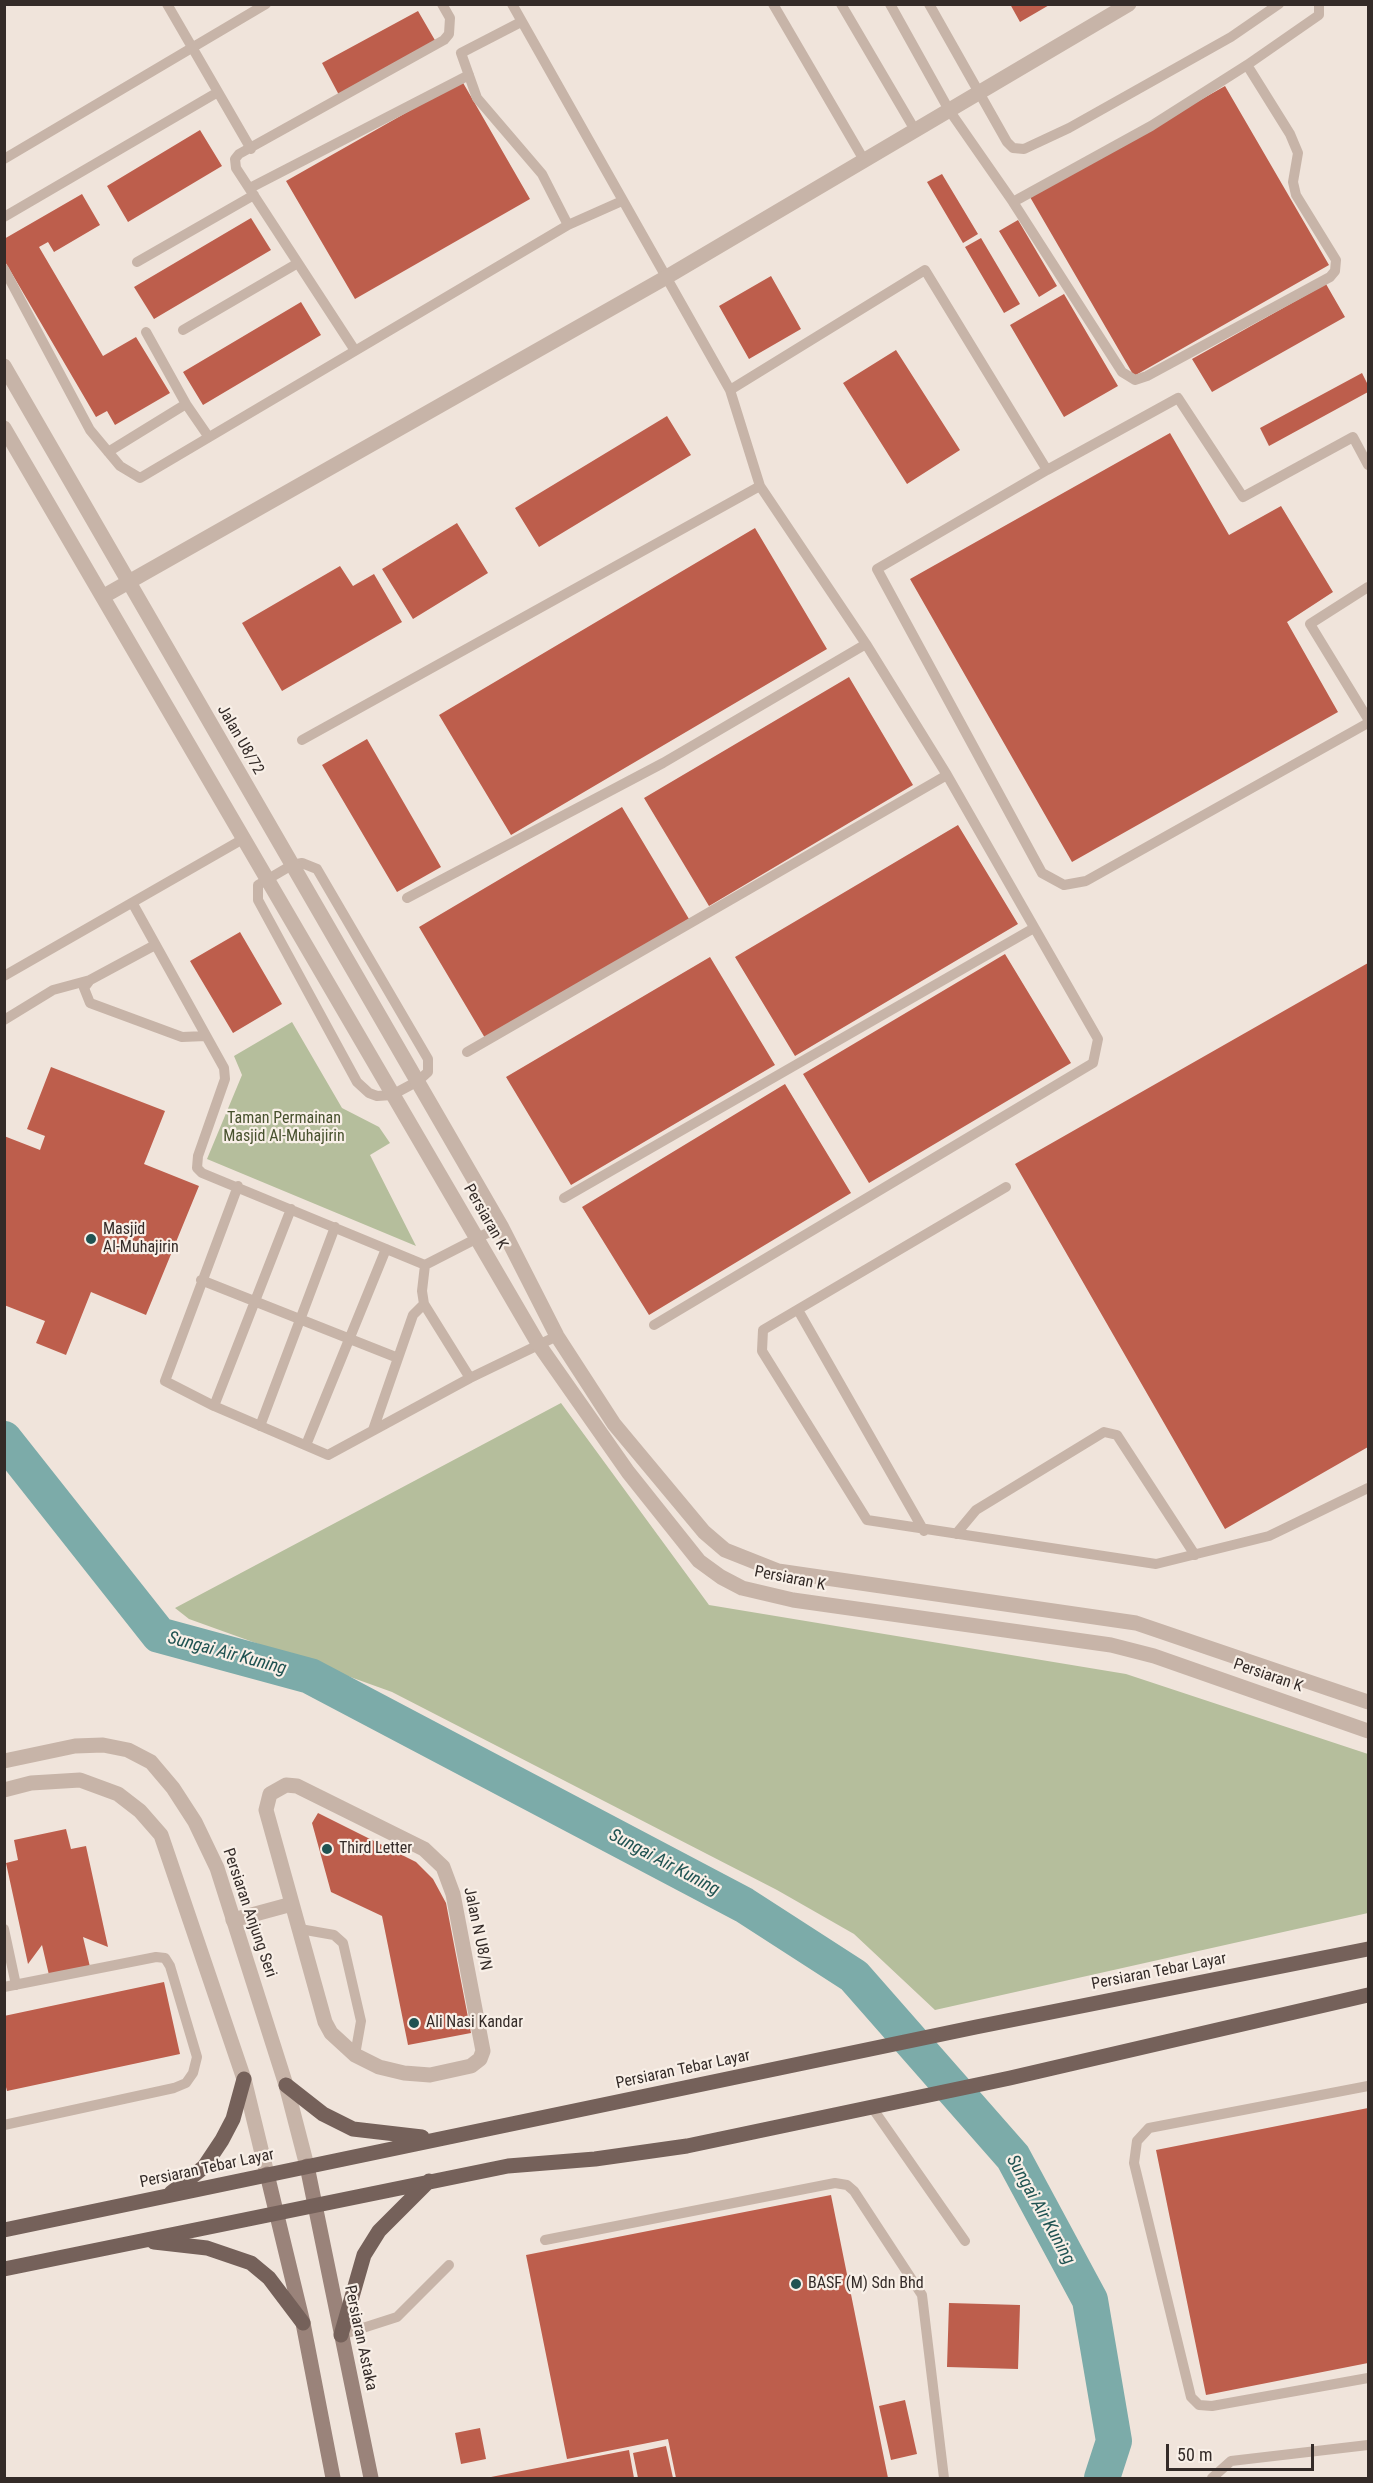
<!DOCTYPE html>
<html>
<head>
<meta charset="utf-8">
<style>
  body { margin:0 }
  #map { position:relative; width:1373px; height:2483px; overflow:hidden; background:#f0e4db; font-family:"Roboto Condensed",sans-serif }
  canvas { display:block }
  .frame { position:absolute; inset:0; border:6px solid #342b28; pointer-events:none }
  .scale { position:absolute; left:1166px; top:2444px; width:148px; height:27px; box-sizing:border-box; border:3px solid #342b28; border-top:0; padding-left:8px; font-size:18px; line-height:21px; white-space:nowrap; color:#342b28; -webkit-text-stroke:4px #f8efe7; paint-order:stroke }
</style>
</head>
<body>
<div id="map">
<canvas width="1373" height="2483"></canvas>
<div class="frame"></div>
<div class="scale">50 m</div>
</div>
<script>
const context = document.querySelector('canvas').getContext('2d');
context.lineJoin = 'round';
function fill(path, color) {
  context.fillStyle = color;
  context.fill(path, 'evenodd');
}
function toPath(rows) {
  const path = new Path2D();
  for (const r of rows) {
    path.moveTo(r[0], r[1]);
    for (let i = 2; i < r.length; i += 2) path.lineTo(r[i], r[i + 1]);
  }
  return path;
}
function trace(path, color, width, dash) {
  context.strokeStyle = color;
  context.lineWidth = width;
  context.lineCap = dash ? 'butt' : 'round';
  context.setLineDash(dash || []);
  context.stroke(path);
}
function label(font, color, halo, rows, align = 'center') {
  context.font = font + ' "Roboto Condensed",sans-serif';
  context.lineWidth = 4.5;
  context.setLineDash([]);
  context.textBaseline = 'middle';
  context.strokeStyle = halo;
  context.fillStyle = color;
  for (const [text, x, y, turn = 0] of rows) {
    context.save();
    context.translate(x, y);
    context.rotate((+turn || 0) * Math.PI / 180);
    context.textAlign = isNaN(turn) ? turn : align;
    if (halo) context.strokeText(text, 0, 0);
    context.fillText(text, 0, 0);
    context.restore();
  }
}
const green = toPath([
  [292,1022,342,1108,379,1127,390,1143,370,1155,416,1246,207,1159,242,1075,234,1056],
  [561,1403,709,1605,1126,1674,1368,1754,1368,1913,935,2010,854,1934,777,1890,392,1692,189,1619,175,1608]
]);
const river = toPath([
  [4,1439,159,1635,310,1676,744,1905,854,1976,1013,2157,1090,2300,1114,2441,1102,2478]
]);
const building = toPath([
  [1010,4,1051,4,1020,22],
  [418,11,436,42,339,95,322,63],
  [462,81,530,199,355,299,286,181],
  [1225,86,1329,265,1134,376,1030,197],
  [200,130,222,166,128,222,107,186],
  [942,174,978,234,963,243,927,182],
  [82,194,100,225,54,252,48,242,39,247,103,356,136,337,170,393,115,425,107,411,96,417,4,260,4,239],
  [251,218,271,250,154,319,134,287],
  [1018,220,1057,286,1039,297,999,231],
  [981,238,1020,304,1004,313,965,247],
  [771,276,801,329,749,359,719,306],
  [1326,284,1345,317,1212,392,1192,359],
  [1064,294,1118,386,1064,417,1010,325],
  [301,302,321,335,203,405,183,372],
  [896,350,960,450,907,484,843,383],
  [1362,373,1368,385,1368,392,1269,446,1260,428],
  [667,416,691,455,539,547,515,508],
  [1170,433,1229,535,1281,506,1333,592,1287,622,1338,712,1072,862,910,579],
  [457,523,488,573,413,619,382,569],
  [755,528,827,649,511,835,439,715],
  [340,566,353,586,374,574,402,622,282,691,242,623],
  [849,677,913,785,709,906,644,798],
  [367,739,441,867,397,892,322,765],
  [622,807,689,919,485,1038,419,927],
  [958,825,1018,924,795,1056,735,957],
  [240,932,282,1004,233,1033,190,961],
  [1005,954,1071,1063,869,1183,803,1074],
  [710,957,775,1065,571,1185,506,1077],
  [1368,963,1368,1447,1225,1529,1015,1164],
  [51,1067,165,1111,144,1164,199,1186,146,1315,91,1292,66,1355,36,1343,45,1321,4,1305,4,1136,40,1150,45,1136,27,1129],
  [785,1084,851,1193,649,1315,582,1207],
  [318,1813,416,1862,433,1879,446,1903,471,2033,408,2045,382,1916,331,1892,312,1823],
  [66,1829,71,1849,86,1846,108,1947,83,1937,90,1967,49,1975,42,1945,28,1964,6,1863,18,1860,14,1840],
  [164,1982,180,2054,7,2091,4,2079,4,2016],
  [1368,2108,1368,2363,1206,2395,1156,2150],
  [831,2195,888,2478,676,2478,668,2439,567,2459,526,2255],
  [949,2303,1020,2305,1018,2369,947,2367],
  [905,2400,917,2454,891,2460,879,2406],
  [480,2428,486,2459,461,2464,455,2433],
  [666,2446,673,2478,638,2478,633,2453],
  [629,2450,634,2478,491,2478,491,2477]
]);
const service = toPath([
  [167,4,251,149],
  [512,4,730,390,925,270,1047,470],
  [773,4,864,160],
  [841,4,915,130],
  [890,4,949,110,1013,202,1151,126,1247,65,1319,15,1319,4],
  [929,4,1007,142,1013,148,1024,149,1069,128,1231,37,1279,4],
  [521,22,461,53,477,98,542,174,568,225],
  [4,159,266,4],
  [250,188,469,75],
  [1013,202,1122,372,1135,380,1147,376,1330,277,1335,271,1336,260,1296,195,1293,182,1298,153,1290,134,1247,65],
  [4,217,218,92],
  [137,262,254,195],
  [4,269,90,430,120,466,140,478,568,225,622,201],
  [183,330,298,263],
  [354,349,236,168,235,159,239,154,444,40,449,34,450,18,442,4],
  [730,390,760,486],
  [186,404,208,436],
  [108,452,186,404,146,332],
  [1368,465,1353,437,1243,497,1178,398,1047,470,877,569,1042,873,1064,885,1086,881,1368,723],
  [1368,587,1310,624,1368,719],
  [302,740,760,486,866,644,947,775,1098,1039,1093,1063,654,1325],
  [302,863,317,869,428,1059,428,1072,418,1081,392,1095,377,1096,369,1093,357,1082,258,900,258,885,292,865,302,863],
  [407,898,663,763,866,644],
  [133,904,224,1068,225,1079,198,1156,197,1168,202,1173,425,1265,501,1226],
  [155,945,90,980,84,988,90,1003,182,1037,206,1036],
  [4,976,243,839],
  [4,1020,53,990,90,980],
  [467,1052,947,775],
  [238,1186,165,1381,214,1406,328,1455,470,1378,557,1336],
  [1006,1187,763,1330,762,1351,867,1520,1156,1564,1269,1536,1368,1488],
  [564,1198,1034,928],
  [425,1265,422,1291,424,1304,470,1378],
  [201,1280,398,1358],
  [798,1310,924,1531],
  [214,1406,291,1209],
  [260,1426,335,1227],
  [373,1430,413,1315,424,1304],
  [306,1445,386,1249],
  [956,1534,976,1510,1104,1432,1117,1435,1195,1555],
  [4,1929,16,1985],
  [300,1929,334,1935,343,1943,361,2021,355,2055],
  [4,1987,156,1957,165,1958,170,1966,197,2057,193,2073,186,2083,174,2088,4,2125],
  [1368,2086,1149,2128,1137,2141,1134,2163,1191,2397,1199,2405,1212,2406,1368,2378],
  [871,2106,965,2241],
  [545,2240,835,2183,847,2185,854,2191,922,2295,944,2478],
  [341,2335,397,2317,449,2265],
  [1212,2478,1231,2461,1368,2445]
]);
const minor = toPath([
  [4,366,501,1226,557,1336,614,1424,704,1532,725,1550,778,1571,1136,1623,1368,1702],
  [4,428,539,1345,628,1472,699,1561,721,1577,742,1588,793,1600,1111,1645,1154,1656,1368,1731],
  [104,596,665,278,1129,4],
  [286,1785,297,1786,424,1849,443,1867,453,1894,483,2051,480,2059,471,2066,430,2075,404,2073,379,2067,355,2055,331,2033,325,2022,266,1810,270,1794,286,1785],
  [233,1920,292,1904]
]);
const tertiary = toPath([
  [4,1761,75,1746,103,1745,128,1750,151,1762,173,1788,195,1822,217,1868,286,2085,307,2166],
  [4,1790,31,1783,80,1780,118,1794,140,1811,161,1835,244,2079,267,2174]
]);
const secondary = toPath([
  [307,2166,371,2478],
  [267,2174,303,2323,333,2478]
]);
const primary = toPath([
  [286,2085,323,2114,353,2129,422,2137],
  [171,2193,204,2167,222,2140,233,2119,244,2079],
  [4,2230,976,2027,1368,1949],
  [154,2242,207,2248,251,2263,269,2278,303,2323],
  [4,2269,508,2166,595,2159,687,2146,1010,2078,1368,1995],
  [341,2335,364,2255,379,2231,429,2181]
]);
const markers = [
  [91,1239,6,"#205352"],
  [327,1849,6,"#205352"],
  [414,2023,6,"#205352"],
  [796,2284,6,"#205352"]
];
const streetNames = [
  ["Jalan U8/72",240,740,60],
  ["Persiaran K",485,1217,60],
  ["Persiaran K",790,1579,11],
  ["Persiaran K",1268,1676,19],
  ["Persiaran Anjung Seri",249,1913,71],
  ["Jalan N U8/N",477,1929,78],
  ["Persiaran Tebar Layar",1159,1972,-11],
  ["Persiaran Tebar Layar",683,2070,-12],
  ["Persiaran Tebar Layar",207,2169,-12],
  ["Persiaran Astaka",360,2338,78]
];
const parkNames = [
  ["Taman Permainan",284,1119],
  ["Masjid Al-Muhajirin",284,1137]
];
const poiNames = [
  ["Masjid",103,1230],
  ["Al-Muhajirin",103,1248],
  ["Third Letter",339,1849],
  ["Ali Nasi Kandar",426,2023],
  ["BASF (M) Sdn Bhd",808,2284]
];
const waterNames = [
  ["Sungai Air Kuning",227,1654,15],
  ["Sungai Air Kuning",664,1863,28],
  ["Sungai Air Kuning",1040,2210,61]
];
fill(green, '#b5be9c');
trace(river, '#7caba9', 36);
fill(building, '#bd5e4c');
trace(service, '#c7b4a8', 10);
trace(minor, '#c7b4a8', 15);
trace(tertiary, '#c7b4a8', 15);
trace(secondary, '#9a837a', 15);
trace(primary, '#75615a', 15);
for (const [x, y, r, color] of markers) {
  const dot = new Path2D();
  dot.arc(x, y, r, 0, 2 * Math.PI);
  context.fillStyle = color;
  context.fill(dot);
  trace(dot, '#f8efe7', 2);
}
label('16px', '#342b28', '#f8efe7', streetNames);
label('16px', '#47512d', '#f8efe7', parkNames);
label('16px', '#342b28', '#f8efe7', poiNames, 'left');
label('italic 18px', '#205352', '#f8efe7', waterNames);
</script>
</body>
</html>
